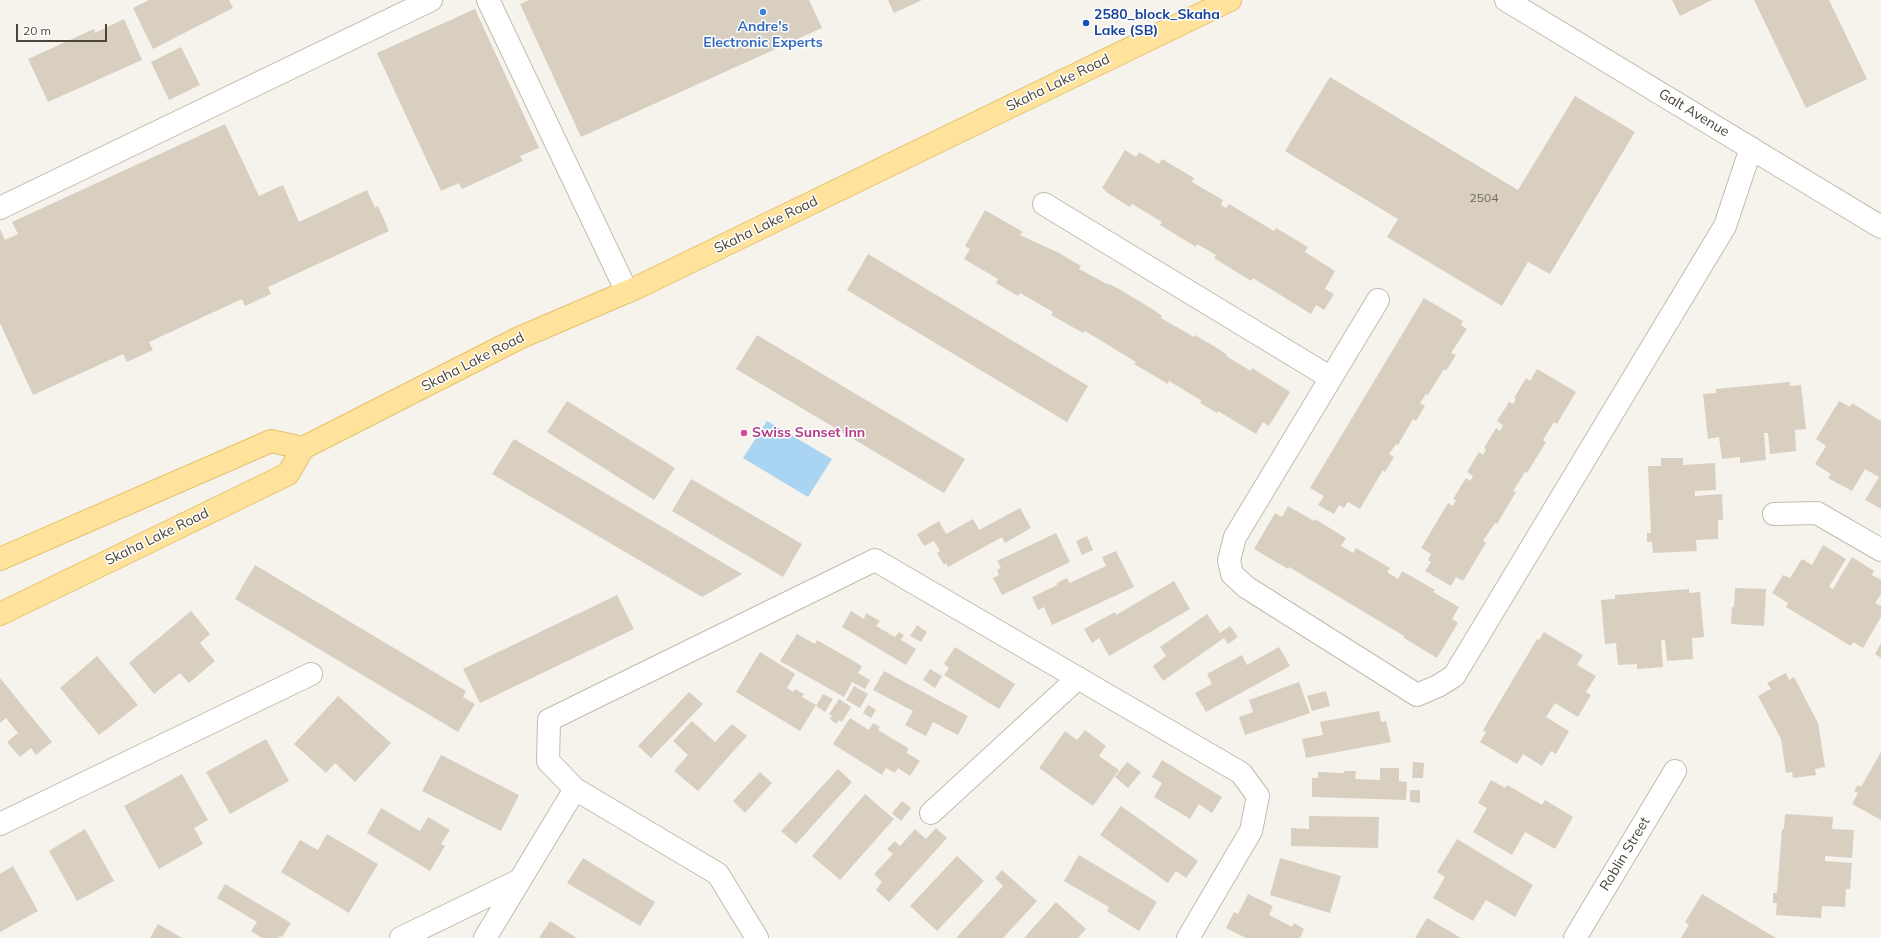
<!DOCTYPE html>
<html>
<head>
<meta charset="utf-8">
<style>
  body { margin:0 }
  #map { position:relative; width:1881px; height:938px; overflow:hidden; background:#f6f3ec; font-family:Mulish,sans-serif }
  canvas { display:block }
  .scale { position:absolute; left:16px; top:24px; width:91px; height:18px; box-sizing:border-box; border:2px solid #4b4439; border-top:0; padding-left:5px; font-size:12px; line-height:14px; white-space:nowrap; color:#4b4439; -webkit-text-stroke:3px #fff; paint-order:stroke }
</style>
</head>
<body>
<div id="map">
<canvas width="1881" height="938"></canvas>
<div class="scale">20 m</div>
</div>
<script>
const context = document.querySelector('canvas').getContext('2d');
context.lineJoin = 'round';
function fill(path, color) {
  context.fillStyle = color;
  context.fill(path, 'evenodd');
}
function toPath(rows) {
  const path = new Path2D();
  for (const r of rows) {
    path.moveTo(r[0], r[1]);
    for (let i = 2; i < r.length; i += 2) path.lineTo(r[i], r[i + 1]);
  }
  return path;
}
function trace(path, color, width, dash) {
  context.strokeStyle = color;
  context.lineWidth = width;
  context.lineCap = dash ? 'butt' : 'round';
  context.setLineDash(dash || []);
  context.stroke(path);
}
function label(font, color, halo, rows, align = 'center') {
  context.font = font + ' Mulish,sans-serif';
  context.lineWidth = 3;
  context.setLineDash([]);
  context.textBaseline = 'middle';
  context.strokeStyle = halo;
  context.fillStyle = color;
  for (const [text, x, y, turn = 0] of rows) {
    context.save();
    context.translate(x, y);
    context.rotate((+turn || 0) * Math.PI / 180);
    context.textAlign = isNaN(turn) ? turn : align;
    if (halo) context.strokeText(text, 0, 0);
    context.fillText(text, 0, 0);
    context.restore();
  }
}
const water = toPath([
  [767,421,832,459,808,497,743,458]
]);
const building = toPath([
  [149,0,229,0,233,8,153,49,133,8],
  [529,0,809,0,822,28,581,137,520,4],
  [888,0,922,0,894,13],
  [1672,0,1712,0,1680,16],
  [1754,0,1829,0,1867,79,1806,108],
  [475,9,539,148,520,156,523,161,462,189,459,183,441,191,377,53],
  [124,19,142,60,48,102,28,59,94,29,95,33],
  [181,47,200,85,169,100,151,62],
  [1330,77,1518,190,1575,96,1635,132,1550,274,1528,262,1502,306,1387,237,1398,219,1285,151],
  [225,124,259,196,283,185,299,222,367,190,375,208,378,206,389,231,268,287,271,294,245,306,242,299,149,342,153,350,127,362,123,354,33,395,0,323,0,229,5,240,18,234,12,222],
  [1125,150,1136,157,1139,152,1159,164,1162,159,1194,178,1192,182,1223,200,1221,205,1226,208,1229,204,1274,231,1276,228,1308,247,1305,252,1335,271,1325,289,1334,294,1324,310,1316,305,1311,314,1253,278,1251,281,1214,258,1216,255,1197,244,1196,247,1160,225,1162,222,1132,204,1130,207,1106,192,1106,191,1102,188],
  [985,210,1023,232,1020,235,1059,253,1081,266,1079,269,1107,284,1107,283,1119,289,1154,310,1162,316,1161,318,1194,337,1195,335,1217,348,1227,355,1226,356,1251,371,1252,368,1290,392,1269,426,1263,422,1256,434,1218,411,1217,413,1200,403,1202,401,1169,381,1168,384,1134,364,1136,362,1085,331,1083,333,1051,315,1053,312,1020,293,1018,296,996,283,998,279,964,259,970,249,965,246],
  [868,254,1088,386,1067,422,847,290],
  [1424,298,1463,321,1461,325,1467,329,1451,353,1456,355,1446,371,1444,369,1428,395,1426,394,1420,403,1425,406,1416,421,1413,419,1398,445,1396,444,1389,454,1394,457,1385,472,1383,470,1360,509,1348,502,1344,508,1339,505,1334,514,1318,505,1324,496,1310,488],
  [757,335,965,459,944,493,736,369],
  [1537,369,1576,392,1557,424,1554,422,1543,440,1546,442,1527,473,1525,472,1513,491,1516,492,1497,524,1495,523,1483,541,1486,543,1463,581,1456,577,1451,586,1425,571,1431,562,1428,560,1431,554,1421,548,1448,503,1453,506,1456,500,1453,499,1466,478,1470,481,1473,476,1467,472,1479,452,1483,455,1486,449,1484,448,1496,428,1500,431,1503,425,1497,421,1509,402,1513,404,1516,399,1514,398,1526,378,1530,381],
  [1790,382,1790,386,1801,385,1806,429,1795,430,1796,451,1770,454,1768,433,1764,433,1766,460,1740,463,1740,457,1722,459,1719,437,1708,439,1703,394,1716,393,1716,389],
  [567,401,675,468,654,500,547,432],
  [1839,401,1850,407,1852,403,1881,421,1881,509,1865,500,1879,477,1865,469,1852,491,1828,478,1831,474,1815,464,1826,446,1816,439],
  [514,439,742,574,702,597,492,474],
  [1661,458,1683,458,1683,465,1715,463,1716,490,1695,491,1695,496,1722,494,1723,520,1718,520,1718,539,1696,540,1697,551,1653,553,1652,542,1647,542,1647,533,1651,533,1648,466,1661,466],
  [691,479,802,544,783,577,672,511],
  [1288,506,1314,521,1315,519,1346,538,1341,546,1353,553,1356,548,1390,568,1387,572,1398,579,1402,571,1435,590,1433,592,1459,607,1452,619,1458,623,1437,658,1404,638,1404,636,1289,567,1288,569,1254,549,1275,513,1282,517],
  [1020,508,1031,528,1005,543,1002,537,948,567,946,563,944,565,937,553,940,551,934,541,924,546,917,534,939,521,946,534,973,519,979,530],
  [1056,533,1070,562,1002,595,993,578,999,575,997,570,1001,568,997,561],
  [1087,536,1093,550,1082,555,1076,541],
  [1823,545,1846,559,1829,587,1833,589,1852,557,1874,571,1872,575,1881,580,1881,594,1875,603,1881,606,1881,617,1863,648,1853,642,1851,646,1786,607,1788,603,1772,593,1783,575,1790,578,1802,559,1812,565],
  [1116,551,1134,587,1052,625,1044,607,1038,610,1032,597,1057,585,1057,583,1067,578,1070,583,1106,566,1102,557],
  [255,565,466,691,463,697,475,704,458,732,235,599],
  [1174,581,1190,609,1109,656,1099,638,1092,643,1084,629,1115,612,1116,615],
  [1735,588,1766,589,1764,626,1731,624,1732,607,1734,607],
  [1689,589,1689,593,1700,592,1704,637,1692,638,1693,659,1667,661,1665,640,1661,640,1663,667,1637,669,1637,664,1618,665,1616,643,1605,644,1601,600,1615,599,1615,595],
  [617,595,634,629,480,703,463,669],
  [191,611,210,634,200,643,215,661,189,683,180,673,154,694,129,663],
  [851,611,864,619,866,613,880,621,876,626,895,637,899,632,904,635,901,640,916,649,906,665,842,627],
  [1207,614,1220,633,1230,626,1238,637,1228,644,1224,638,1163,681,1153,666,1166,656,1160,647],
  [917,625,927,632,921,642,910,636],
  [1544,632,1583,655,1577,665,1596,676,1586,692,1591,695,1578,717,1555,703,1546,717,1569,731,1556,754,1551,751,1542,766,1523,754,1517,764,1480,742,1486,732,1483,730,1537,639,1539,640],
  [797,634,815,644,817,640,862,666,858,673,870,680,865,689,852,682,844,697,780,661],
  [1881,643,1881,658,1875,654],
  [955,647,1015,684,999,709,944,675,949,668,944,664],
  [1279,647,1290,666,1206,712,1195,693,1212,684,1207,674,1242,655,1247,665],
  [760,652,795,674,787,688,793,692,795,689,804,694,802,697,816,705,800,731,736,692],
  [97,656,138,705,99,735,60,688],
  [930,669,942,676,935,688,923,680],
  [884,671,968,716,958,735,933,722,926,736,905,725,913,711,873,690],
  [1786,673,1789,680,1794,677,1818,723,1825,767,1815,769,1816,775,1793,778,1792,772,1786,773,1781,739,1758,696,1771,689,1767,683],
  [0,678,52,742,36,755,31,748,20,757,7,742,18,733,6,718,0,723],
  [1299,682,1310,713,1245,735,1239,717,1253,712,1249,700],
  [854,686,868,694,860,708,846,700],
  [1326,691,1330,706,1312,711,1307,696],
  [689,692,703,704,651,758,638,746],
  [823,694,833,699,825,712,816,706],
  [338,696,391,743,355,782,335,763,326,773,294,744],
  [839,699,851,707,842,722,839,720,836,724,830,719,832,716,829,714],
  [868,705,876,710,871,718,863,713],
  [1379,711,1381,722,1386,721,1391,742,1306,758,1302,739,1323,735,1320,722],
  [850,718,869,730,873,723,880,727,878,730,908,748,907,753,920,761,910,776,898,768,895,773,886,768,882,775,833,744],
  [692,721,715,742,732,724,747,736,698,791,674,771,688,755,673,741],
  [1085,730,1106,746,1099,756,1119,770,1093,806,1039,768,1065,731,1077,740],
  [266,739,289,781,230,814,206,772],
  [1881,752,1881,820,1852,804,1858,793,1854,791,1858,785,1861,787],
  [441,755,519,795,501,831,422,791],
  [1162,760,1222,797,1212,813,1199,804,1190,819,1154,797,1162,783,1152,777],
  [1127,762,1141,772,1128,788,1115,777],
  [1413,762,1424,763,1423,778,1412,778],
  [1380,768,1399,768,1399,781,1407,782,1406,800,1312,797,1312,778,1318,778,1318,772,1344,773,1344,771,1356,771,1355,779,1380,780],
  [838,769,852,782,796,844,781,831],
  [760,772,772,783,745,813,733,801],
  [182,774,208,820,194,828,203,844,159,869,124,806],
  [1491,780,1505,788,1507,785,1542,805,1545,800,1573,817,1555,849,1525,832,1512,855,1473,832,1487,808,1478,803],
  [1410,790,1420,790,1420,803,1410,802],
  [865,794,894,819,840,880,812,856],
  [902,801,911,808,901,821,892,813],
  [1121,806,1198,861,1186,878,1176,871,1168,883,1100,835],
  [381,808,420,831,428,817,450,830,441,844,445,846,430,871,367,833],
  [1785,814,1833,817,1832,829,1854,830,1852,858,1825,856,1825,861,1852,863,1850,889,1846,889,1845,907,1822,906,1821,918,1776,915,1777,903,1773,903,1773,893,1777,893,1782,829,1784,829],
  [1309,816,1379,817,1378,848,1291,846,1291,828,1309,829],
  [936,828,947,838,889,902,876,890,882,882,874,874,893,854,887,849,895,841,900,846,915,829,926,839],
  [85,829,114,881,77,901,49,851],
  [327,834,378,864,349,913,281,872,300,840,318,850],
  [1457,839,1533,885,1515,917,1486,900,1473,921,1433,898,1445,877,1437,872],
  [1079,855,1157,902,1139,931,1107,911,1109,907,1064,881],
  [957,856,984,881,937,931,910,906],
  [583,858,655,902,640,926,567,883],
  [1280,858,1341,876,1330,913,1270,895],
  [13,866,38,911,0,932,0,874],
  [1002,870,1037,901,1003,938,958,938,957,937,1003,886,995,878],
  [225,884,291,923,282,937,280,936,278,938,262,938,251,931,257,922,217,898],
  [1248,894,1273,906,1269,915,1292,927,1294,923,1304,929,1300,938,1246,938,1226,928,1234,912,1238,914],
  [1702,894,1776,938,1681,938,1689,925,1685,922],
  [1056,902,1086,929,1078,938,1024,938],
  [1427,918,1461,938,1415,938],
  [550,921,577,938,539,938],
  [158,924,182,938,150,938]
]);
const minor = toPath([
  [488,0,627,292],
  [1506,0,1881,227],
  [1044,204,1331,378],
  [0,208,431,0],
  [1378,300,1235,537,1229,560,1232,574,1246,587,1417,695,1438,686,1454,676,1725,226,1751,148],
  [1774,514,1817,513,1881,550],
  [931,813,1078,678],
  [0,824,311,674],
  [401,938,520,880],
  [485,938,575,789],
  [757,938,718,874,575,789,548,761,549,720,875,560,1241,773,1258,796,1251,831,1188,938],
  [1575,938,1675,771]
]);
const major = toPath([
  [0,559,271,441,303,448],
  [0,614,288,474,303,448,519,338,638,287,1230,0]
]);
const markers = [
  [763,12,4,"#3f7fe0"],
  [1086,23,4,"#1a4fb4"],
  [744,433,4,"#d1479c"]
];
const numberNames = [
  ["2504",1484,198]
];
const transitNames = [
  ["2580_block_Skaha",1094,15],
  ["Lake (SB)",1094,31]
];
const shopNames = [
  ["Andre's",763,27],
  ["Electronic Experts",763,43]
];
const streetNames = [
  ["Skaha Lake Road",1058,83,-26],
  ["Galt Avenue",1694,113,31],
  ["Skaha Lake Road",766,225,-26],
  ["Skaha Lake Road",473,362,-27],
  ["Skaha Lake Road",157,537,-26],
  ["Roblin Street",1625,854,-59]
];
const hotelNames = [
  ["Swiss Sunset Inn",752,433]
];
fill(water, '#a9d4f2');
fill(building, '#d8cfc1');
trace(minor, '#c2bbae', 24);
trace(major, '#e6c16a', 24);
trace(minor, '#fff', 22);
trace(major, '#ffe39c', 22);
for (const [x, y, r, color] of markers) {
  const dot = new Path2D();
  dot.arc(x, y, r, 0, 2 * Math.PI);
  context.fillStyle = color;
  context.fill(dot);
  trace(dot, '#fff', 1.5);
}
label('12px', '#6e675b', null, numberNames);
label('bold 14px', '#164399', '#fff', transitNames, 'left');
label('bold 14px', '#366cbe', '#fff', shopNames);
label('14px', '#4b4439', '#fff', streetNames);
label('bold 14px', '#b23c85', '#fff', hotelNames, 'left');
</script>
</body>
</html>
